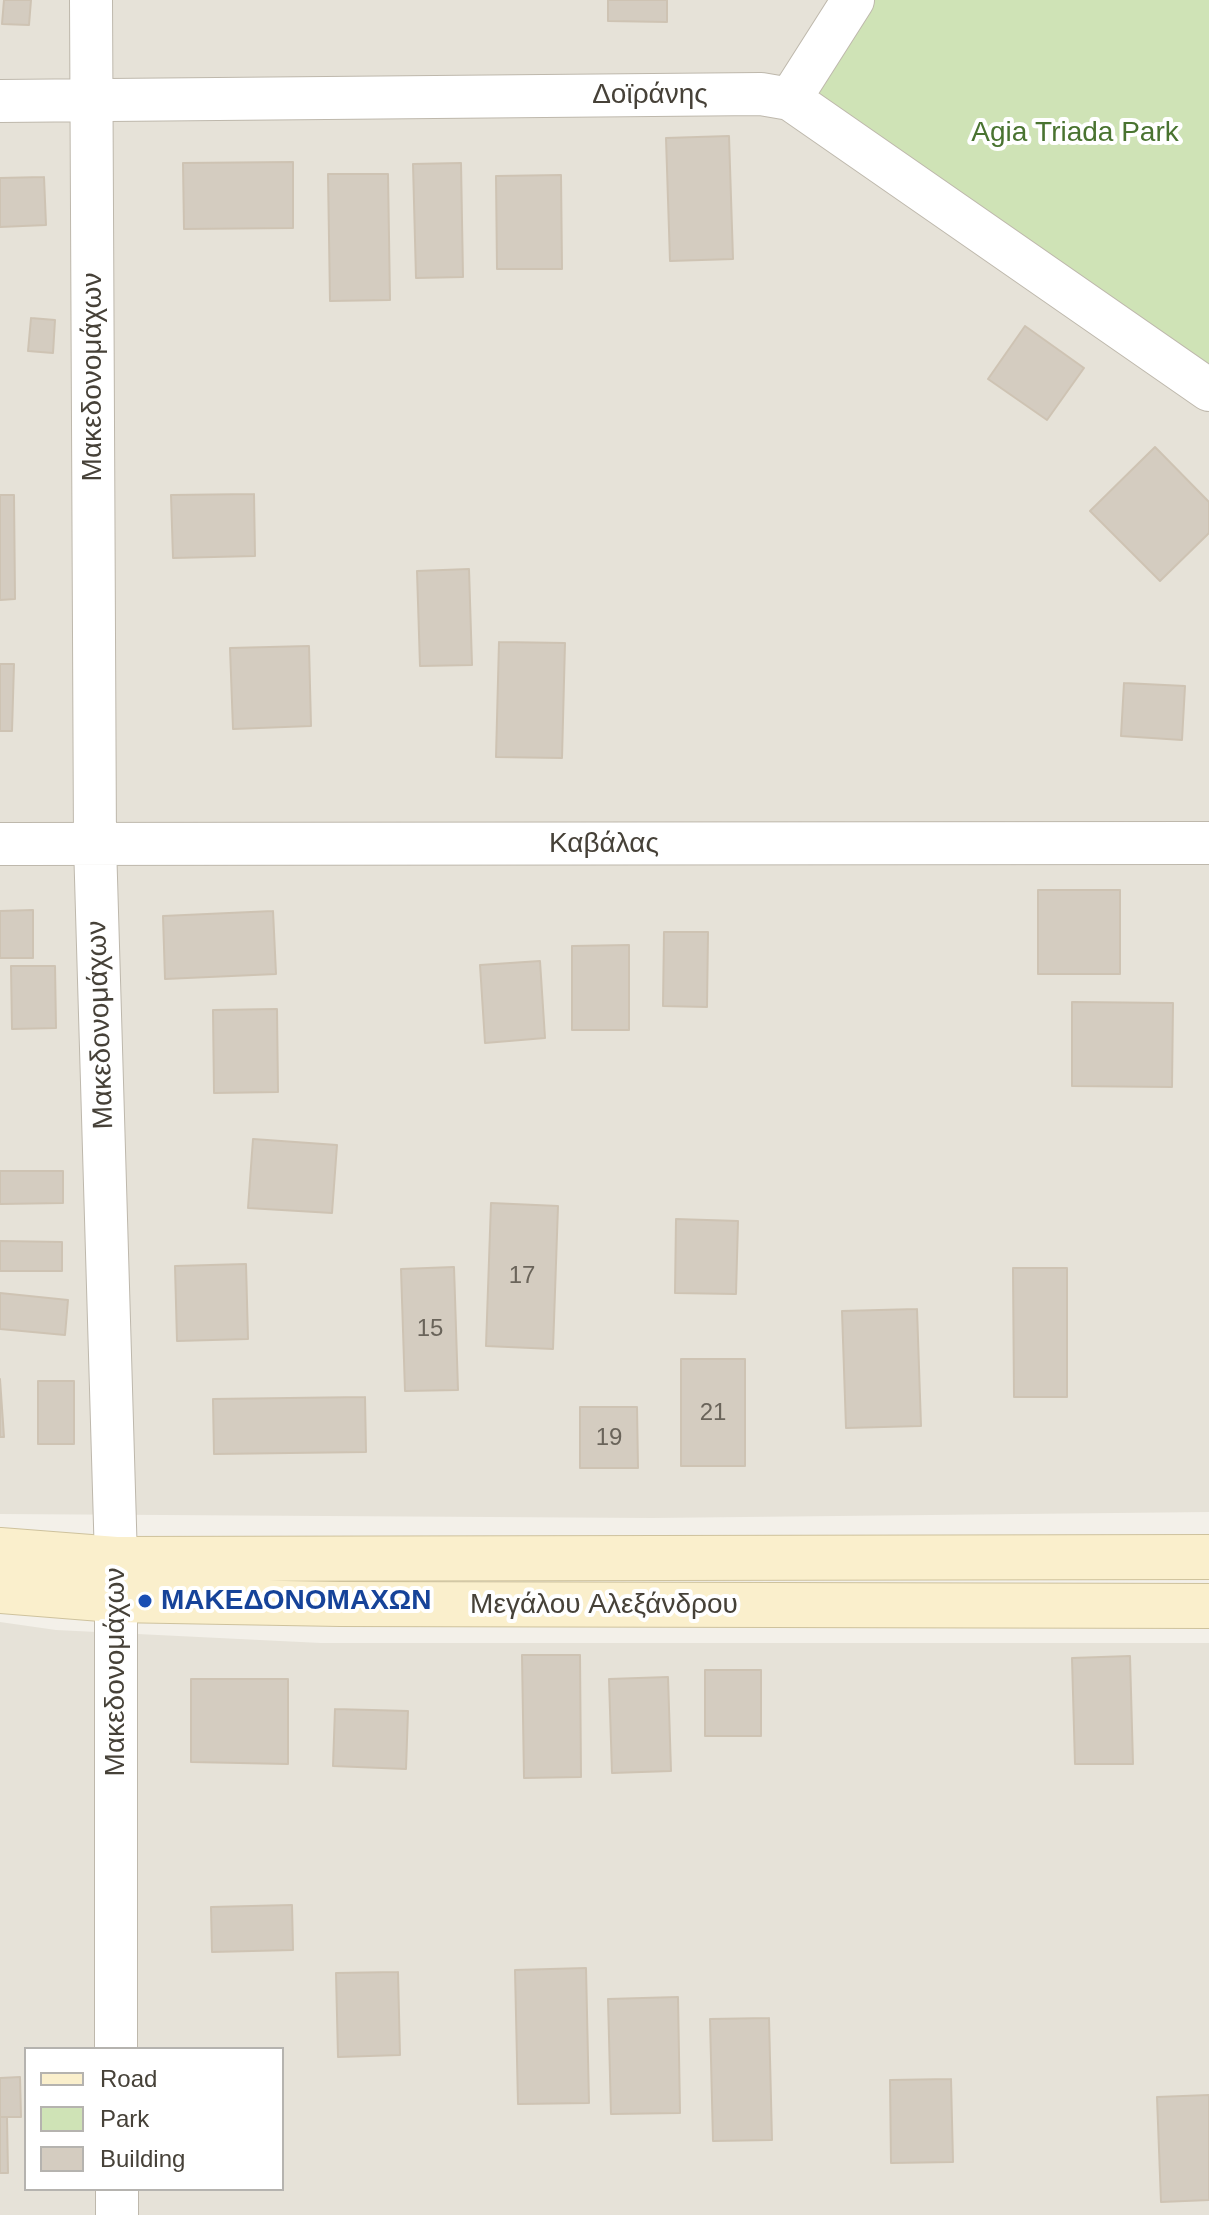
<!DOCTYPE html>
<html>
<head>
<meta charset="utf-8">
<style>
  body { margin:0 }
  #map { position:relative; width:1209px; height:2215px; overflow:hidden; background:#f3f0e9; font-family:Arial,sans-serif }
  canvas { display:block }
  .legend { position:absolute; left:24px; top:2047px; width:260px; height:144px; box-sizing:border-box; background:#fff; border:2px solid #b5b3af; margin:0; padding:10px 14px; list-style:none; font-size:24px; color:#464138 }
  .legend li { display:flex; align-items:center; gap:16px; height:40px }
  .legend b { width:40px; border:2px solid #b5b3af }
</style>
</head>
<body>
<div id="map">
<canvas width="1209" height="2215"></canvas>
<ul class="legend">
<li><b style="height:10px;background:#faefcc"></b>Road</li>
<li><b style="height:22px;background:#cfe3b6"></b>Park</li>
<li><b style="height:22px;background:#d4ccc0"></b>Building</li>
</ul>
</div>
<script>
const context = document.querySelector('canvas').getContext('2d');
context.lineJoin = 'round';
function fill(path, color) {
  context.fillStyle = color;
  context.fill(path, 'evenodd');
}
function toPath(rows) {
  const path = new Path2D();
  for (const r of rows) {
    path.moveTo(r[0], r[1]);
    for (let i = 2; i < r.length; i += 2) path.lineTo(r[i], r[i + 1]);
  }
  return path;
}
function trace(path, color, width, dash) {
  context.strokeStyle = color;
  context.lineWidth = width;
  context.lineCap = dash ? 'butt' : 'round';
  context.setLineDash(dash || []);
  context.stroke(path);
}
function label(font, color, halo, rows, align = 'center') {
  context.font = font + ' Arial,sans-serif';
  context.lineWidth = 8;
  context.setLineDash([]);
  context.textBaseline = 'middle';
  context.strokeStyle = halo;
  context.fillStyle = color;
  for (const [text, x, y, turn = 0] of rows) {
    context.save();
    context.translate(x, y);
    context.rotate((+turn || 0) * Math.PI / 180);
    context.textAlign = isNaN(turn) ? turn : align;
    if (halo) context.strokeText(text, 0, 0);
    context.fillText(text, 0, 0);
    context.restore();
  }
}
const residential = toPath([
  [0,0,1209,0,1209,1512,652,1518,0,1514],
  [0,1622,56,1630,321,1643,1209,1643,1209,2215,0,2215],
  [26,2049,282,2049,282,2189,26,2189]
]);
const green = toPath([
  [853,0,1209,0,1209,391,790,99]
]);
const building = toPath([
  [4,0,31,0,29,25,2,24,4,0],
  [608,0,667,0,667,22,608,21,608,0],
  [729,136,733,259,670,261,666,138,729,136],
  [293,162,293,228,184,229,183,163,293,162],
  [461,163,463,277,416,278,413,164,461,163],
  [328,174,388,174,390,300,330,301,328,174],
  [561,175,562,269,497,269,496,176,561,175],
  [44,177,46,225,0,227,0,178,44,177],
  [31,318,55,320,53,353,28,351,31,318],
  [1025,326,1084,368,1047,420,988,379,1025,326],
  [1155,447,1209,502,1209,533,1160,581,1090,511,1155,447],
  [254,494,255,556,173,558,171,495,254,494],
  [0,495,14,495,15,599,0,600,0,495],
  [469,569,472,665,420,666,417,571,469,569],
  [499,642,565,643,562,758,496,757,499,642],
  [309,646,311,726,233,729,230,648,309,646],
  [0,664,14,664,12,731,0,731,0,664],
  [1124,683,1185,686,1182,740,1121,736,1124,683],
  [1038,890,1120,890,1120,974,1038,974,1038,890],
  [33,910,33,958,0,958,0,911,33,910],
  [273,911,276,974,165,979,163,916,273,911],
  [664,932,708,932,707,1007,663,1006,664,932],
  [629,945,629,1030,572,1030,572,946,629,945],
  [540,961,545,1038,485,1043,480,965,540,961],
  [11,966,55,966,56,1028,12,1029,11,966],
  [1072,1002,1173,1003,1172,1087,1072,1086,1072,1002],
  [277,1009,278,1092,214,1093,213,1010,277,1009],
  [253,1139,337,1145,332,1213,248,1208,253,1139],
  [0,1171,63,1171,63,1203,0,1204,0,1171],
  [491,1203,558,1206,553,1349,486,1346,491,1203],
  [676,1219,738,1221,736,1294,675,1293,676,1219],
  [0,1241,62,1242,62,1271,0,1271,0,1241],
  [246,1264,248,1339,177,1341,175,1266,246,1264],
  [454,1267,458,1390,405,1391,401,1269,454,1267],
  [1013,1268,1067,1268,1067,1397,1014,1397,1013,1268],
  [0,1293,68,1300,65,1335,0,1329,0,1293],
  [917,1309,921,1426,846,1428,842,1311,917,1309],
  [681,1359,745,1359,745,1466,681,1466,681,1359],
  [0,1379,4,1437,0,1437,0,1379],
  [38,1381,74,1381,74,1444,38,1444,38,1381],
  [365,1397,366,1452,214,1454,213,1399,365,1397],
  [580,1407,637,1407,638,1468,580,1468,580,1407],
  [522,1655,580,1655,581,1777,524,1778,522,1655],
  [1130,1656,1133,1764,1075,1764,1072,1658,1130,1656],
  [705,1670,761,1670,761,1736,705,1736,705,1670],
  [668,1677,671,1771,612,1773,609,1679,668,1677],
  [191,1679,288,1679,288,1764,191,1762,191,1679],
  [335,1709,408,1711,406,1769,333,1766,335,1709],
  [292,1905,293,1950,212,1952,211,1907,292,1905],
  [586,1968,589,2103,518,2104,515,1970,586,1968],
  [398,1972,400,2055,338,2057,336,1973,398,1972],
  [678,1997,680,2113,611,2114,608,1999,678,1997],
  [769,2018,772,2140,713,2141,710,2019,769,2018],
  [20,2077,21,2117,0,2117,0,2078,20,2077],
  [951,2079,953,2162,891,2163,890,2080,951,2079],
  [1209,2095,1209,2200,1161,2202,1157,2097,1209,2095],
  [0,2117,7,2117,8,2173,0,2173,0,2117]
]);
const street = toPath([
  [91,0,95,844,116,1559,116,2049],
  [790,99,853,0],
  [0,101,761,94,790,99,1209,390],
  [0,844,1209,843],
  [117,2189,117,2215]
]);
const secondary = toPath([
  [0,1550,116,1559,1209,1557],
  [0,1591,114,1600,340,1604,1209,1606]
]);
const markers = [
  [145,1601,8,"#1a4fb4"]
];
const numberNames = [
  ["17",522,1276],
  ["15",430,1329],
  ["21",713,1413],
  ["19",609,1438]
];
const streetNames = [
  ["Δοϊράνης",650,95],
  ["Μακεδονομάχων",93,377,-90],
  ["Καβάλας",604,844],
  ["Μακεδονομάχων",101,1025,-92],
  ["Μεγάλου Αλεξάνδρου",604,1605],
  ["Μακεδονομάχων",116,1672,-90]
];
const parkNames = [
  ["Agia Triada Park",1075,133]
];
const transitNames = [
  ["ΜΑΚΕΔΟΝΟΜΑΧΩΝ",161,1601]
];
fill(residential, '#e6e2d8');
fill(green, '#cfe3b6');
fill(building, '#d4ccc0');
trace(building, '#cec3b3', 2);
trace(street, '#beb8ac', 44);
trace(secondary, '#cec29d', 46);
trace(street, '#fff', 42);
trace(secondary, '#faefcc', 44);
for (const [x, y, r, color] of markers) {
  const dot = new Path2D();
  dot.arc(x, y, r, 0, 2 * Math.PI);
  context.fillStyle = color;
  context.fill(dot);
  trace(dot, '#fff', 3);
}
label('24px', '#6a645a', null, numberNames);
label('28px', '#464138', '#fff', streetNames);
label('28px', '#497330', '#fff', parkNames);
label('bold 28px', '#164399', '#fff', transitNames, 'left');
</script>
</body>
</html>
